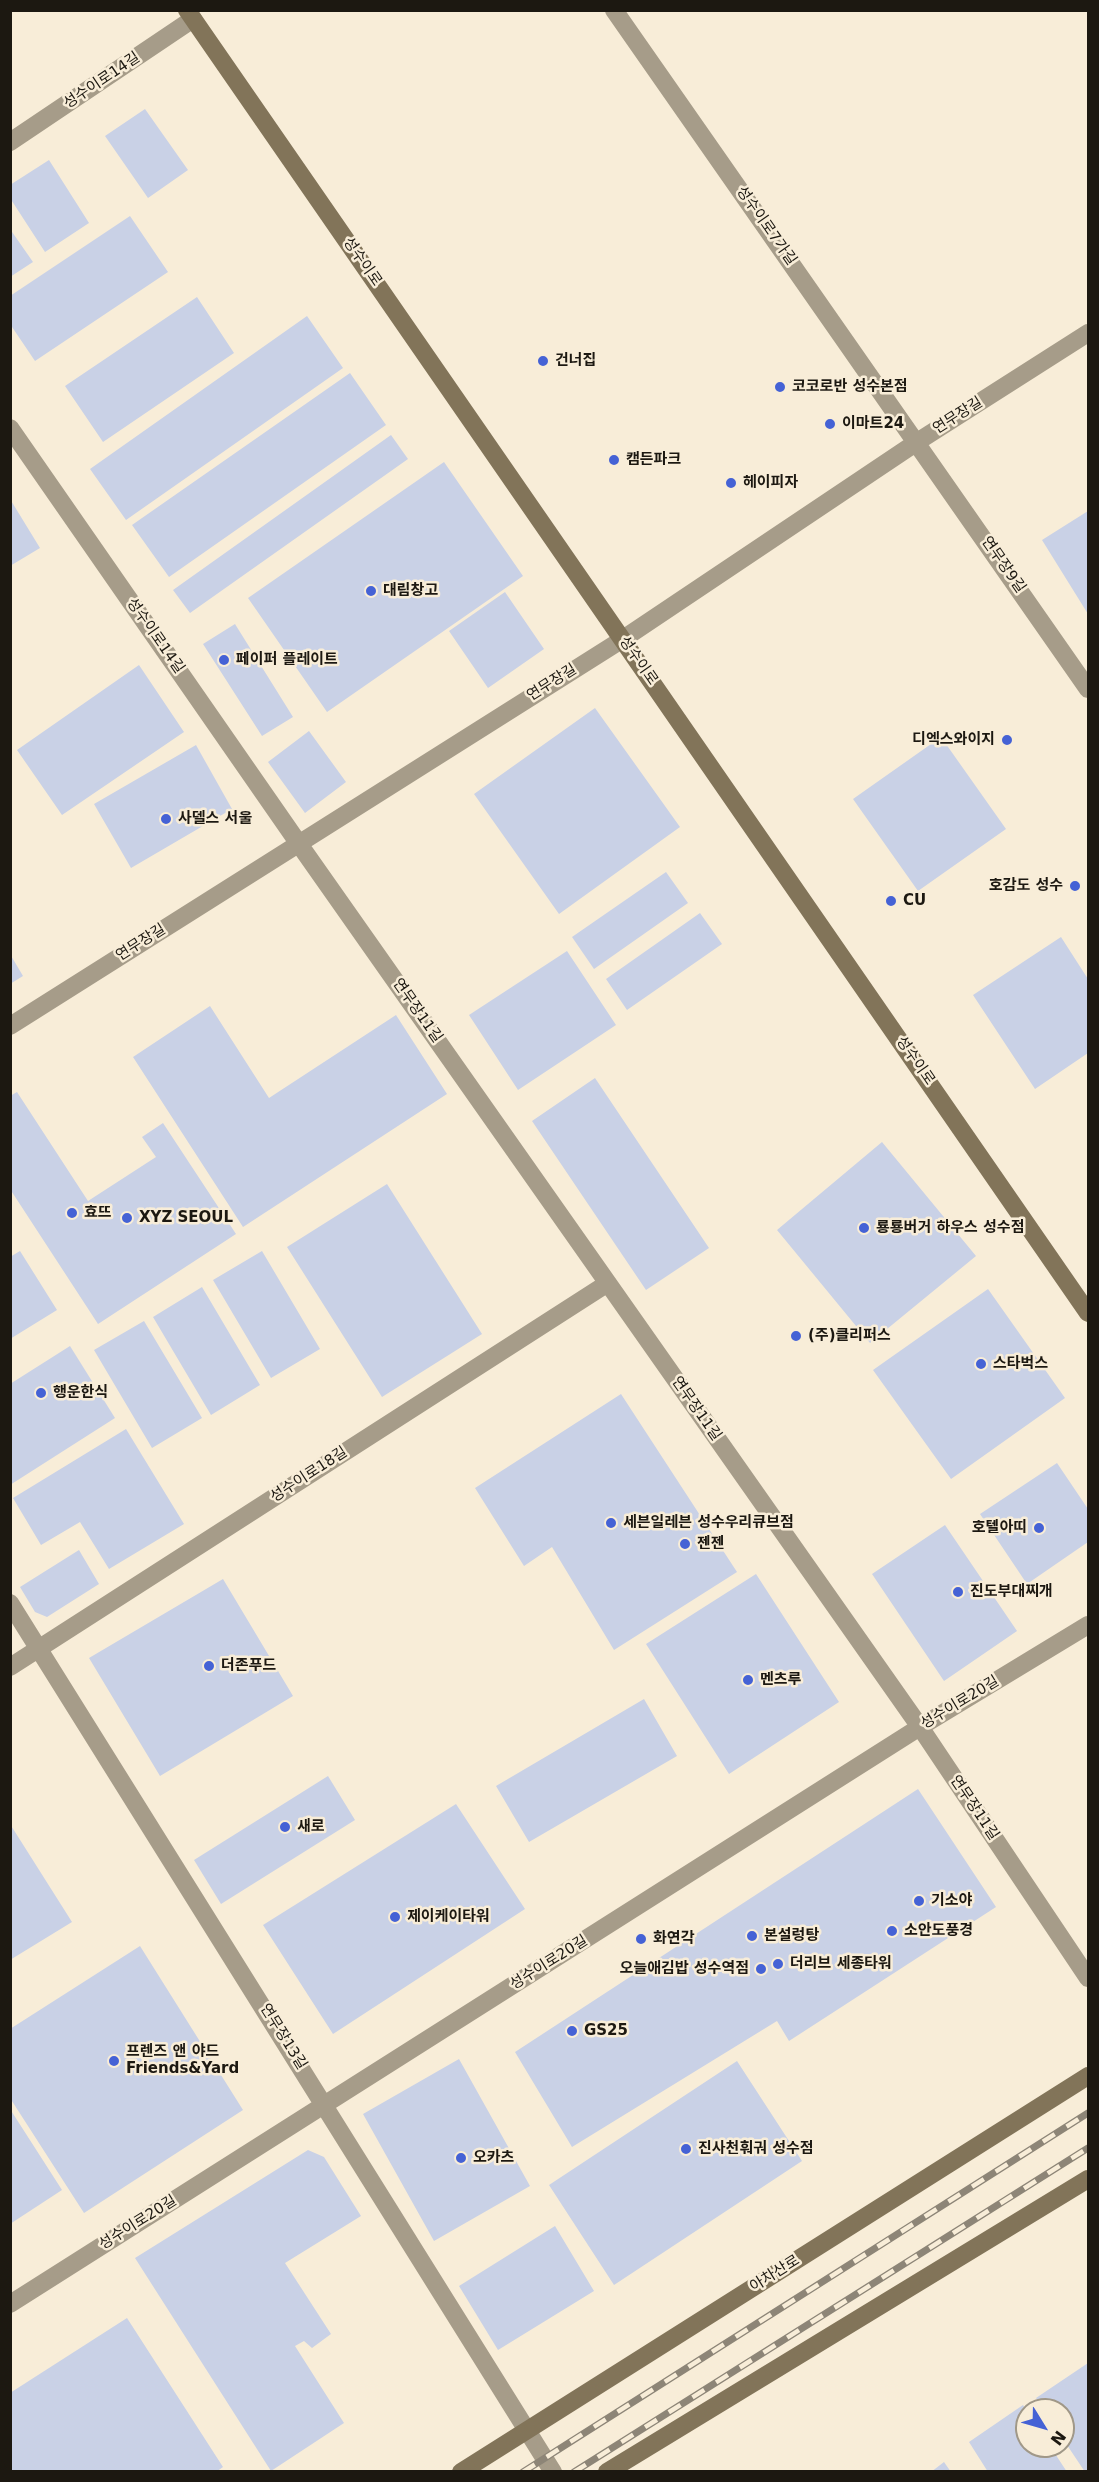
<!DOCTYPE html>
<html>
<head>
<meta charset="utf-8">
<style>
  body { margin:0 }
  #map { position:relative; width:1099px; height:2482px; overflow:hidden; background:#f8edd8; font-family:"DejaVu Sans",sans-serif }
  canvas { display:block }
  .frame { position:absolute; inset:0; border:12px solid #1c1811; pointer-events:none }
  .north { position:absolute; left:1015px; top:2398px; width:60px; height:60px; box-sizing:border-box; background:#f8edd8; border:2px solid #a09888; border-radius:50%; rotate:127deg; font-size:16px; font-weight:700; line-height:24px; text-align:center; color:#1c1811 }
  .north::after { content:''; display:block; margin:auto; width:21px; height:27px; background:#4562d5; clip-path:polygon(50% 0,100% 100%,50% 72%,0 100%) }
</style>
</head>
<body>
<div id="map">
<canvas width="1099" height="2482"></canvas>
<div class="frame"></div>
<div class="north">N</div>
</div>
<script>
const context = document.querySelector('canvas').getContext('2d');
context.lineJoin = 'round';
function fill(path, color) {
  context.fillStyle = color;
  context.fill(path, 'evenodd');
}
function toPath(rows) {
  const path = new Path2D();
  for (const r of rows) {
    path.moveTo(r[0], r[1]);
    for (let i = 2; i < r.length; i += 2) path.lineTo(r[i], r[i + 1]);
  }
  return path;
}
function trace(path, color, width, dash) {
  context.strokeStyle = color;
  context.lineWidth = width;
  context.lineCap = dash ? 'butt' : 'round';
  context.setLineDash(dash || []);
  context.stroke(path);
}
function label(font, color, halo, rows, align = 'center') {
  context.font = font + ' "DejaVu Sans","Noto Sans KR",sans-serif';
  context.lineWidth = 5;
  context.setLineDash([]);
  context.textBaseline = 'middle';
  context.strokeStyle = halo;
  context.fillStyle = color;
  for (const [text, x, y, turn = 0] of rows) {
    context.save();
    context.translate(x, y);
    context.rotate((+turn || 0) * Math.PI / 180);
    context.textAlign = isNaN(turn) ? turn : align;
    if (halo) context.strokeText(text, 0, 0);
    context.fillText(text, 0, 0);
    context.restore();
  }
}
const building = toPath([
  [145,109,188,170,148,198,105,136],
  [49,160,89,223,45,252,10,198,10,185],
  [130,216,168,272,35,361,10,324,10,296],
  [10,229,33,262,10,277],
  [197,297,234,353,103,442,65,386],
  [307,316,343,368,126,520,90,469],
  [350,373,386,425,169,577,132,525],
  [391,435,408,459,190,613,173,590],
  [444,462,523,576,327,712,248,598],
  [10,499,40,548,10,566],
  [1088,511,1088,614,1042,540],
  [505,592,544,649,488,688,449,631],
  [235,624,293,717,262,736,203,644],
  [139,665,184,732,62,815,17,750],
  [595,708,680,827,559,914,474,794],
  [309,731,346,782,305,813,268,762],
  [941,737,1006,829,918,891,853,799],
  [196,745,232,809,131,868,94,804],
  [666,872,688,903,594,969,572,937],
  [700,913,722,944,627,1010,606,979],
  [1061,937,1088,979,1088,1053,1035,1089,973,995],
  [567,951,616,1025,518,1090,469,1015],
  [10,954,23,976,10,984],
  [210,1006,269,1098,396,1015,447,1094,243,1227,133,1057],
  [595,1078,709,1248,646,1290,532,1121],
  [17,1092,88,1201,156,1157,142,1137,163,1123,236,1234,98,1324,10,1189,10,1096],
  [882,1142,976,1256,870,1343,777,1230],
  [387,1184,482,1334,382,1397,287,1247],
  [20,1251,57,1310,10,1339,10,1257],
  [262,1251,320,1349,271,1378,213,1280],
  [202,1287,260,1385,211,1415,153,1317],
  [988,1289,1065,1398,951,1479,873,1370],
  [144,1321,202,1418,152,1448,94,1350],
  [70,1346,115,1418,10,1485,10,1384],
  [621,1394,737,1572,614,1650,552,1547,524,1566,475,1488],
  [126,1429,184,1524,109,1569,80,1522,41,1545,13,1498],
  [1057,1463,1088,1509,1088,1542,1027,1584,980,1514],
  [945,1525,1017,1631,944,1681,872,1574],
  [79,1550,99,1584,47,1617,35,1612,20,1587],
  [756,1574,839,1702,729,1774,646,1644],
  [223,1579,293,1696,160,1776,89,1658],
  [644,1699,677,1756,529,1842,496,1786],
  [328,1776,355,1820,221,1904,194,1860],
  [918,1789,996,1907,789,2041,777,2021,572,2147,515,2052],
  [456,1804,525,1909,333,2034,263,1925],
  [10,1824,72,1922,10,1960],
  [140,1946,243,2110,84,2213,10,2098,10,2029],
  [459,2059,530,2186,434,2241,363,2114],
  [737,2061,802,2161,614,2285,549,2185],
  [10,2109,62,2190,10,2224],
  [308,2150,324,2157,361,2216,285,2263,331,2334,312,2348,304,2341,295,2346,344,2423,271,2471,135,2258],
  [555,2226,594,2291,498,2350,459,2286],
  [127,2318,223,2467,216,2472,10,2472,10,2393],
  [1088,2363,1088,2472,1085,2472,1063,2439,1063,2410,1044,2410,1036,2398],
  [1023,2405,1027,2411,1027,2446,1050,2446,1067,2472,988,2472,969,2442],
  [944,2462,951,2472,931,2472]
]);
const street = toPath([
  [614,10,1088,689],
  [10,142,193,19],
  [10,428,299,844,920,1727,1088,1978],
  [10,1026,623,639,917,442,1088,333],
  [10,1603,553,2472],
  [10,1667,608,1283],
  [10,2304,920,1727,1088,1625]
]);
const secondary = toPath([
  [187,10,1088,1313],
  [461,2472,1088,2076],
  [607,2472,1088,2179]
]);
const rail = toPath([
  [523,2472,1088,2113],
  [574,2472,1088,2148]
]);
const markers = [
  [543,361,6,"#4562d5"],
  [780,387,6,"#4562d5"],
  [830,424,6,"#4562d5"],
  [614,460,6,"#4562d5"],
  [731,483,6,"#4562d5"],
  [371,591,6,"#4562d5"],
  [224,660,6,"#4562d5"],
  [1007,740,6,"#4562d5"],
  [166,819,6,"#4562d5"],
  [1075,886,6,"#4562d5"],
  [891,901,6,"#4562d5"],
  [72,1213,6,"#4562d5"],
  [127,1218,6,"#4562d5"],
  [864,1228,6,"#4562d5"],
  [796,1336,6,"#4562d5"],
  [981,1364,6,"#4562d5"],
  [41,1393,6,"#4562d5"],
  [611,1523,6,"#4562d5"],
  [1039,1528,6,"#4562d5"],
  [685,1544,6,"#4562d5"],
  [958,1592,6,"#4562d5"],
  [209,1666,6,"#4562d5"],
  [748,1680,6,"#4562d5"],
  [285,1827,6,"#4562d5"],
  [919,1901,6,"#4562d5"],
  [395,1917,6,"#4562d5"],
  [892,1931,6,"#4562d5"],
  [752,1936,6,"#4562d5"],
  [641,1939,6,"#4562d5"],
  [778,1964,6,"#4562d5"],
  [761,1969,6,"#4562d5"],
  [572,2031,6,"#4562d5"],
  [114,2061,6,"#4562d5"],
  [686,2149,6,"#4562d5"],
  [461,2158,6,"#4562d5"]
];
const streetNames = [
  ["성수이로14길",102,81,-34],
  ["성수이로7가길",766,226,55],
  ["성수이로",362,262,55],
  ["연무장길",958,416,-32],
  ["연무장9길",1003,565,55],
  ["성수이로14길",155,636,55],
  ["성수이로",638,661,55],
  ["연무장길",552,683,-32],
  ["연무장길",141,943,-32],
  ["연무장11길",417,1011,55],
  ["성수이로",915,1061,55],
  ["연무장11길",696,1409,55],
  ["성수이로18길",309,1475,-33],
  ["성수이로20길",960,1703,-31],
  ["연무장11길",974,1808,56],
  ["성수이로20길",549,1963,-32],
  ["연무장13길",283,2037,58],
  ["성수이로20길",138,2223,-32],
  ["아차산로",775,2274,-32]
];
const poiNames = [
  ["건너집",555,361],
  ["코코로반 성수본점",792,387],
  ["이마트24",842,424],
  ["캠든파크",626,460],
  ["헤이피자",743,483],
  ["대림창고",383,591],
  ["페이퍼 플레이트",236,660],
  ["디엑스와이지",995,740,"right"],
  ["사델스 서울",178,819],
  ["호감도 성수",1063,886,"right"],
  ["CU",903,901],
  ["효뜨",84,1213],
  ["XYZ SEOUL",139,1218],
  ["룡룡버거 하우스 성수점",876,1228],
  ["(주)클리퍼스",808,1336],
  ["스타벅스",993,1364],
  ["행운한식",53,1393],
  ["세븐일레븐 성수우리큐브점",623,1523],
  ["호텔아띠",1027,1528,"right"],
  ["젠젠",697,1544],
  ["진도부대찌개",970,1592],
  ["더존푸드",221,1666],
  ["멘츠루",760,1680],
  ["새로",297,1827],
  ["기소야",931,1901],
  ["제이케이타워",407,1917],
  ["소안도풍경",904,1931],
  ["본설렁탕",764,1936],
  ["화연각",653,1939],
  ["더리브 세종타워",790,1964],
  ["오늘애김밥 성수역점",749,1969,"right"],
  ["GS25",584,2031],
  ["프렌즈 앤 야드",126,2052],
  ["Friends&Yard",126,2069],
  ["진사천훠궈 성수점",698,2149],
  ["오카츠",473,2158]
];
fill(building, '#c9d1e6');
trace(street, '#a69c89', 18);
trace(secondary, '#827459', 18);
trace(rail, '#8d8577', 7);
trace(rail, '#f8edd8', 4.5, [14]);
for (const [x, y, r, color] of markers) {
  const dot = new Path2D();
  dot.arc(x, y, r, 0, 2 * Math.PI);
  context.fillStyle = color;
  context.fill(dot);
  trace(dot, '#f8edd8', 2);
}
label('15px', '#1c1811', '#f8edd8', streetNames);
label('bold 15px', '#1c1811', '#f8edd8', poiNames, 'left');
</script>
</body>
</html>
